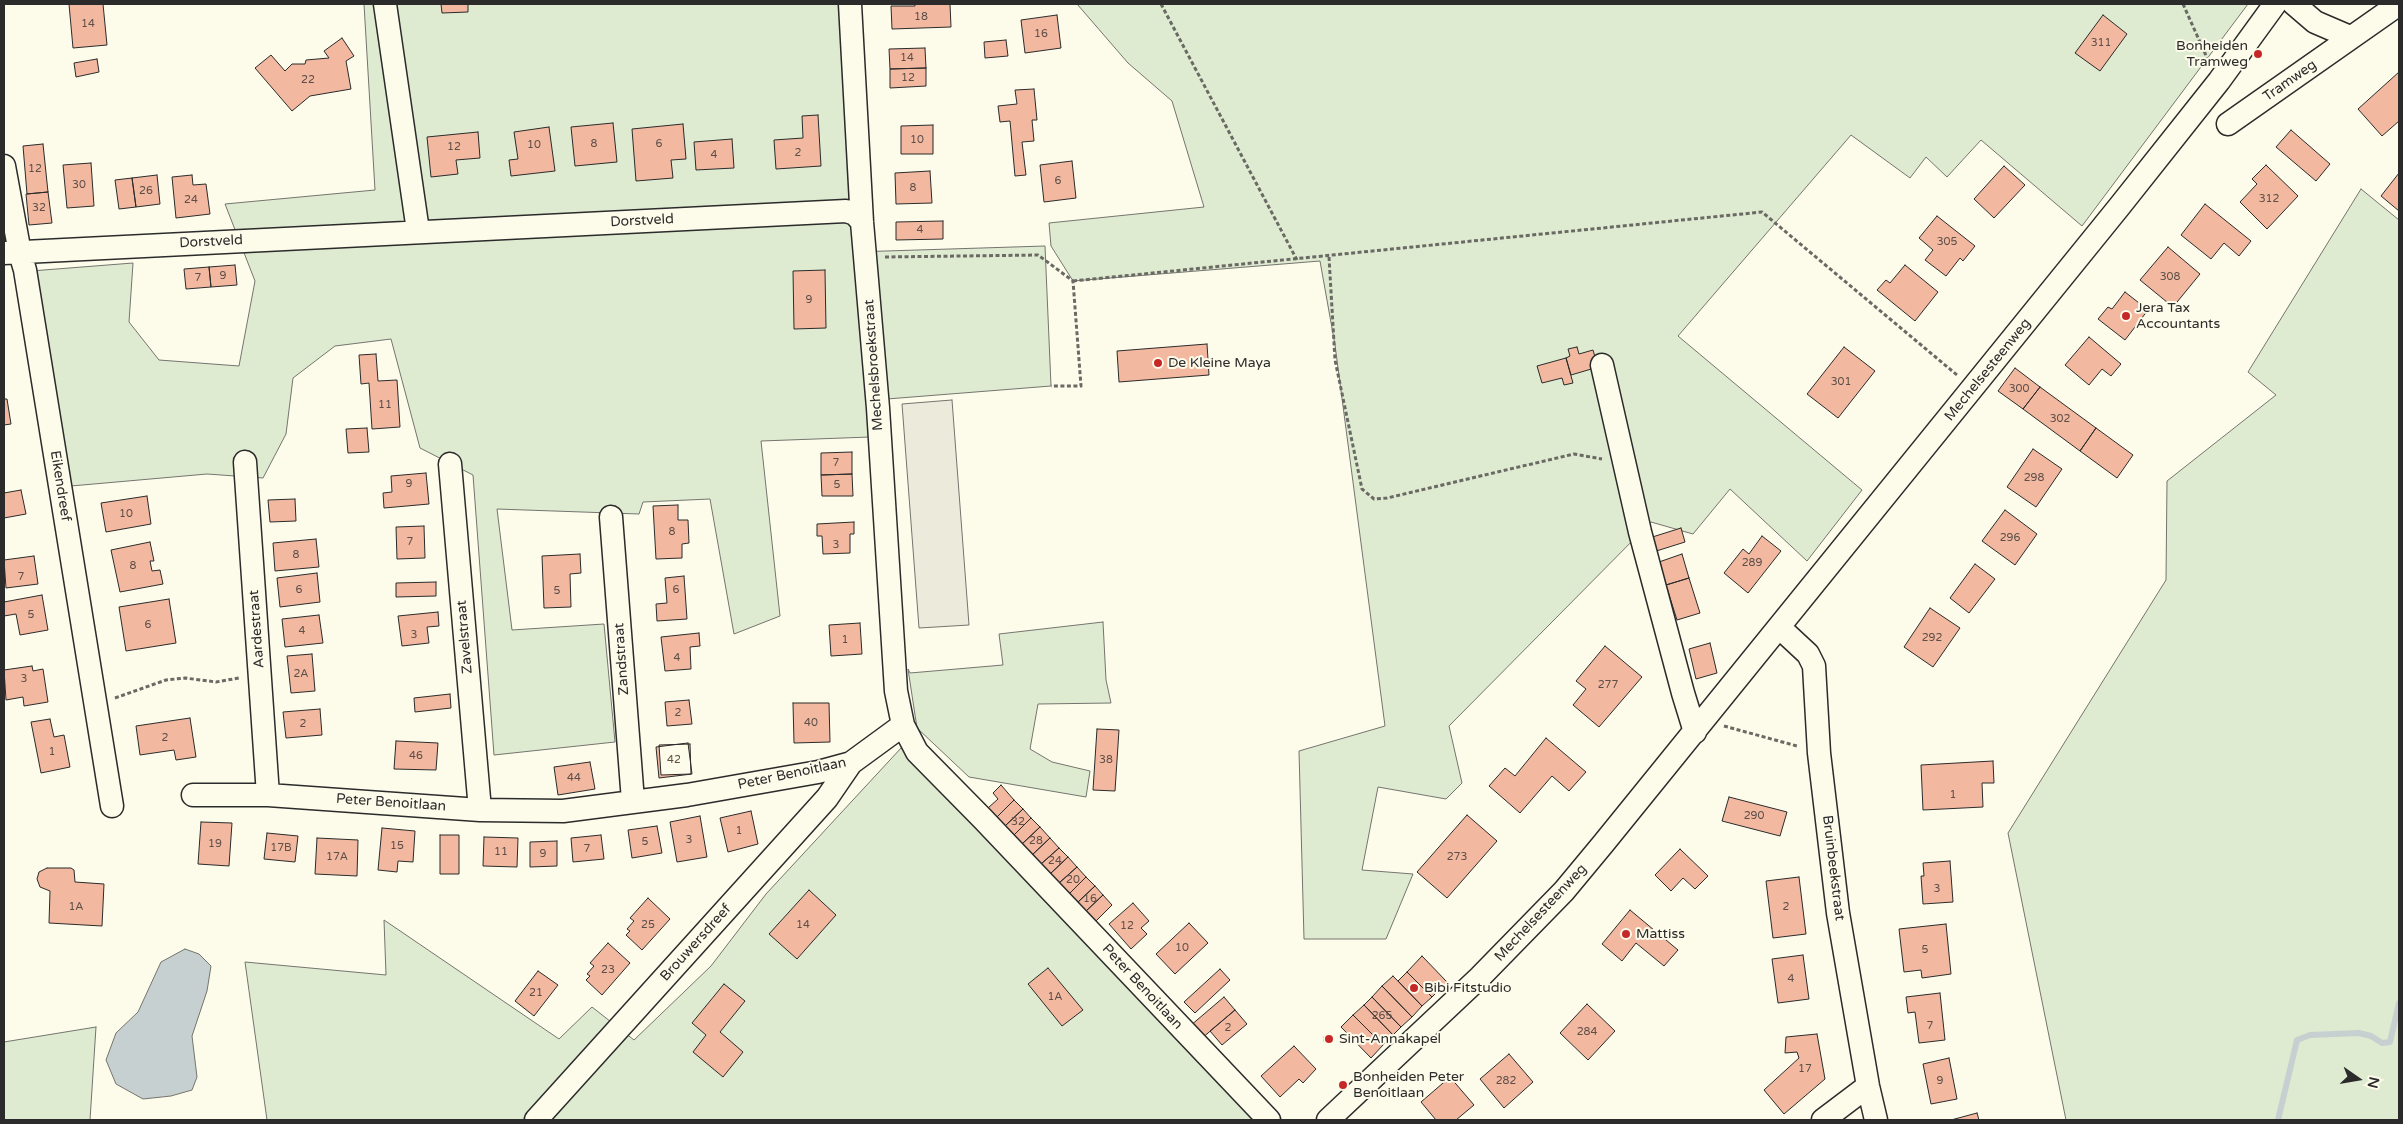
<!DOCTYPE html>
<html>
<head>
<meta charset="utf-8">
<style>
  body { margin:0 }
  #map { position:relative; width:2403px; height:1124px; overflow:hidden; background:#fdfbea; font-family:"Varela Round",sans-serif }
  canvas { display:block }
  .frame { position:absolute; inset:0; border:5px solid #2b2b2b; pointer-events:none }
  .north { position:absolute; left:2333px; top:1054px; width:50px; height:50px; -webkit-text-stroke:4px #fdfbea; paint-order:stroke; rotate:103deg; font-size:14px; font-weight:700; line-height:20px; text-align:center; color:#2b2b2b }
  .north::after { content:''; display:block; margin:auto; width:18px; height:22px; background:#2b2b2b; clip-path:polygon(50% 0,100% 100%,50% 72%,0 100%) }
</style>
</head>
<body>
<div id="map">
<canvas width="2403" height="1124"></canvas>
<div class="frame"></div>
<div class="north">N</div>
</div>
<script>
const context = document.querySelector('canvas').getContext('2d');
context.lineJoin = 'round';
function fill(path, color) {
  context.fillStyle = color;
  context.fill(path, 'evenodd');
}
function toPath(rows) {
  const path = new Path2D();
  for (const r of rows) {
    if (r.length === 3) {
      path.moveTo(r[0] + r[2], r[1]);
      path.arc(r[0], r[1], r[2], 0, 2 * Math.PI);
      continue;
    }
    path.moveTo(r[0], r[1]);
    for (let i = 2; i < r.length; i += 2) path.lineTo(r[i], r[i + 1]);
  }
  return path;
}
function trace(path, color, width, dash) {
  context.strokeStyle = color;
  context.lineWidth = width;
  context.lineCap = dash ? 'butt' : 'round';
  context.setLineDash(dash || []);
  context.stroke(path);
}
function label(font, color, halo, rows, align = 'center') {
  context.font = font + ' "Varela Round",sans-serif';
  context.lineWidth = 4;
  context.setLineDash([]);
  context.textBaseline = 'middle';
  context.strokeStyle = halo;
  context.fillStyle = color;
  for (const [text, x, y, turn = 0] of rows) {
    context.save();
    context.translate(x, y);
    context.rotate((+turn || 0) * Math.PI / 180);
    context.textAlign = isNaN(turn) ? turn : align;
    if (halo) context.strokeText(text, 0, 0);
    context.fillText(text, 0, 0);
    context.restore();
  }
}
const green = toPath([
  [364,4,844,4,854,252,1045,246,1051,386,887,399,870,437,761,441,780,616,734,634,710,499,643,502,639,514,497,509,512,630,604,624,615,742,494,755,473,475,420,448,391,339,335,346,293,378,286,434,263,478,207,474,71,486,31,271,133,263,129,322,159,360,239,366,255,281,225,204,375,190,364,4],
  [1077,4,2248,4,2082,226,1981,140,1947,177,1926,157,1910,178,1851,135,1678,336,1862,490,1807,561,1730,489,1693,534,1651,522,1449,726,1462,783,1446,799,1378,787,1362,870,1413,874,1386,939,1304,939,1299,751,1385,726,1335,345,1320,261,1073,281,1051,246,1049,223,1204,207,1172,101,1128,63,1077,4],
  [2361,189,2399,220,2399,1120,2066,1120,2008,833,2166,580,2167,481,2276,395,2248,372,2361,189],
  [1103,622,1106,680,1111,703,1038,704,1030,749,1052,762,1090,771,1086,797,969,777,917,728,908,669,910,673,1003,665,999,634,1103,622],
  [902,747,1258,1120,267,1120,245,962,386,975,384,920,559,1039,592,1007,634,1040,711,966,766,894,902,747],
  [96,1027,90,1120,4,1120,4,1042,96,1027]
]);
const parking = toPath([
  [952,400,969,625,919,628,902,404,952,400]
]);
const water = toPath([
  [185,949,199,954,211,966,207,991,192,1036,197,1077,192,1090,171,1096,143,1099,116,1084,106,1060,116,1033,138,1012,161,962,185,949]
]);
const stream = toPath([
  [2278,1120,2297,1040,2310,1035,2359,1033,2371,1036,2382,1043,2390,1042,2399,1003]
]);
const building = toPath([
  [69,4,103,4,107,45,73,48,69,4],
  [441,4,468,4,468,12,442,13,441,4],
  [915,4,950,4,951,27,892,29,891,6,915,6,915,4],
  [1057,15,1061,48,1025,53,1021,20,1057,15],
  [2103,15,2127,34,2100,71,2075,53,2103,15],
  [342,38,354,56,346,61,351,89,310,96,292,111,255,68,271,55,285,71,292,64,305,64,306,60,329,58,324,51,342,38],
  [1006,40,1008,56,985,58,984,42,1006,40],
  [925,48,926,68,890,69,889,49,925,48],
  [97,59,99,72,76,77,74,63,97,59],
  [926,68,926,86,890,88,890,69,926,68],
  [2399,72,2399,121,2382,136,2358,109,2399,72],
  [1034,89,1037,120,1032,120,1034,141,1022,142,1026,175,1015,176,1010,121,1000,122,998,106,1017,104,1015,90,1034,89],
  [818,115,821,166,776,169,774,140,803,138,802,116,818,115],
  [613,123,617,162,575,166,571,127,613,123],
  [683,124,686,159,671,160,673,178,636,181,632,129,683,124],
  [933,125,933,154,901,154,901,126,933,125],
  [549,127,555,171,511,176,509,160,518,159,514,132,549,127],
  [2291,130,2330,164,2316,181,2276,147,2291,130],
  [478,132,480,158,456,160,458,174,431,177,427,137,478,132],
  [732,139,734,168,696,170,694,142,732,139],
  [43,144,48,192,27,194,23,146,43,144],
  [1072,161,1076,198,1044,202,1040,165,1072,161],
  [91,163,94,206,67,208,63,165,91,163],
  [2266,165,2298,196,2267,229,2240,202,2257,184,2252,179,2266,165],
  [2004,166,2025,185,1994,218,1974,199,2004,166],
  [930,171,932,203,896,204,895,173,930,171],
  [2399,173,2399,211,2381,196,2399,173],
  [157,175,160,204,136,207,132,178,157,175],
  [192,175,193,185,206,184,210,214,176,218,172,177,192,175],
  [132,178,136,207,119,209,115,180,132,178],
  [48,192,52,223,29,225,26,194,48,192],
  [2205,204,2251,241,2239,256,2224,243,2211,259,2181,235,2205,204],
  [1937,216,1975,246,1963,261,1960,258,1946,276,1925,260,1933,250,1919,238,1937,216],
  [943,221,943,239,896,240,896,222,943,221],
  [2168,247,2200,274,2173,307,2140,280,2168,247],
  [235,265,237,285,211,287,209,267,235,265],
  [1905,265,1938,292,1915,321,1877,290,1886,280,1890,283,1905,265],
  [209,267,211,287,186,289,184,269,209,267],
  [825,270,826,328,794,329,793,271,825,270],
  [2125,292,2148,310,2125,340,2098,319,2108,307,2112,309,2125,292],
  [2089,337,2121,364,2111,376,2102,369,2089,385,2065,365,2089,337],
  [1207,344,1209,375,1119,382,1117,351,1207,344],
  [1577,347,1579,354,1593,350,1598,367,1571,375,1566,358,1570,356,1568,349,1577,347],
  [1844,347,1875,371,1838,418,1807,394,1844,347],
  [376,354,378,381,397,380,400,427,372,429,369,383,361,384,359,355,376,354],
  [1566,358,1573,383,1564,385,1562,378,1542,383,1537,366,1566,358],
  [2015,368,2040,387,2023,409,1998,391,2015,368],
  [2040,387,2096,428,2080,451,2023,409,2040,387],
  [4,399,7,399,11,424,4,425,4,399],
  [367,428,369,452,348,453,346,429,367,428],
  [2096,428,2133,455,2117,478,2080,451,2096,428],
  [2033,449,2062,469,2036,507,2007,487,2033,449],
  [852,452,852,474,821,475,821,453,852,452],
  [426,473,429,504,384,508,383,493,392,492,391,476,426,473],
  [852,474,853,496,822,496,821,475,852,474],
  [21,490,26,514,4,518,4,493,21,490],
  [147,496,151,524,106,532,101,503,147,496],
  [295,499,296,521,270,522,268,500,295,499],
  [678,505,678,520,688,520,689,543,682,544,682,558,656,559,653,506,678,505],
  [2005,510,2037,534,2015,565,1982,541,2005,510],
  [854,522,854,534,850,534,850,553,823,554,822,536,817,536,817,524,854,522],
  [424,526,425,558,397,559,396,527,424,526],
  [1681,528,1685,542,1650,553,1646,539,1681,528],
  [1762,536,1781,551,1748,593,1724,573,1743,549,1749,554,1762,536],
  [316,539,319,567,275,571,273,543,316,539],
  [150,542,154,561,150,561,152,571,160,570,163,584,120,592,111,550,150,542],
  [580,554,581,573,570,574,571,607,544,608,542,556,580,554],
  [1682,554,1689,578,1666,585,1659,562,1682,554],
  [34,556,38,584,6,588,4,560,34,556],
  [1975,564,1995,579,1969,613,1950,598,1975,564],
  [317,573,320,602,280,607,277,578,317,573],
  [684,576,687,619,657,621,656,604,667,603,665,578,684,576],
  [1689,578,1700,613,1677,620,1666,585,1689,578],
  [436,582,436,596,396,597,396,583,436,582],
  [42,595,48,630,20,635,16,614,4,616,4,602,42,595],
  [169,599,176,643,126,651,119,607,169,599],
  [1930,608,1960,628,1933,667,1904,647,1930,608],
  [438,612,439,626,427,627,429,643,402,646,398,616,438,612],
  [319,615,323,643,285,647,282,619,319,615],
  [860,623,862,654,831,656,829,625,860,623],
  [699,633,700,646,690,647,691,669,665,671,661,637,699,633],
  [1710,643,1717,673,1696,679,1689,649,1710,643],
  [1605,646,1642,677,1599,727,1573,705,1586,689,1576,681,1605,646],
  [312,654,315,691,291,693,287,656,312,654],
  [32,666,33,671,43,669,48,702,24,706,23,697,6,700,4,670,32,666],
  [450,694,451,708,415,712,414,698,450,694],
  [689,700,692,724,667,726,665,702,689,700],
  [793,703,829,703,830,742,794,743,793,703],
  [320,709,322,735,286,738,283,712,320,709],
  [190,718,196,757,176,760,174,750,140,755,136,726,190,718],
  [50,719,54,737,64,735,70,767,41,773,31,722,50,719],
  [1097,729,1119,730,1115,791,1093,790,1097,729],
  [1546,738,1586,772,1569,791,1552,776,1520,813,1489,786,1505,768,1515,776,1546,738],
  [396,741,438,743,436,770,394,769,396,741],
  [688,743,692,774,659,778,656,747,688,743],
  [690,744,691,774,661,775,659,745,690,744],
  [1993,761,1994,783,1982,783,1983,807,1923,810,1921,765,1993,761],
  [590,762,595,789,558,795,554,767,590,762],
  [1001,785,1014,800,997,817,988,808,998,799,993,793,1001,785],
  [1729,797,1787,812,1780,836,1722,821,1729,797],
  [1014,800,1023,809,1005,826,997,817,1014,800],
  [1023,809,1031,818,1014,835,1005,826,1023,809],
  [751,811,758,844,728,852,720,818,751,811],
  [1467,815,1497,841,1447,898,1417,872,1467,815],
  [700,816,707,857,677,862,670,822,700,816],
  [1031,818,1040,827,1022,844,1014,835,1031,818],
  [201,822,232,823,229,866,198,864,201,822],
  [657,826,662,853,632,858,628,830,657,826],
  [1040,827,1050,838,1032,855,1022,844,1040,827],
  [382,828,415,831,413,862,398,861,397,872,378,870,382,828],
  [267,833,298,836,295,862,264,859,267,833],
  [440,835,459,835,459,874,440,874,440,835],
  [601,835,604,859,573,862,571,838,601,835],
  [484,837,518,838,517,867,483,866,484,837],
  [317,838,358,840,357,876,315,874,317,838],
  [1050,838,1059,848,1041,864,1032,855,1050,838],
  [557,841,557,866,530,867,530,842,557,841],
  [1059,848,1068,857,1050,874,1041,864,1059,848],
  [1680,849,1708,876,1695,889,1683,878,1671,891,1655,875,1680,849],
  [1068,857,1077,867,1059,883,1050,874,1068,857],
  [1950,861,1953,902,1923,904,1921,876,1924,876,1923,863,1950,861],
  [1077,867,1086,877,1069,894,1059,883,1077,867],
  [47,868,71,868,74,870,75,882,104,884,102,926,49,923,50,891,40,887,37,879,39,872,47,868],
  [1086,877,1095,886,1077,903,1069,894,1086,877],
  [1799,877,1806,934,1773,938,1766,881,1799,877],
  [1095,886,1103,895,1085,912,1077,903,1095,886],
  [809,890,836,915,797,959,769,934,809,890],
  [1103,895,1112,905,1095,922,1085,912,1103,895],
  [648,898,670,919,642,950,626,935,630,931,627,929,634,921,630,918,648,898],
  [1133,903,1149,921,1141,928,1147,934,1131,949,1109,924,1133,903],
  [1630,910,1678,950,1664,966,1636,943,1622,961,1602,944,1630,910],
  [1189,923,1208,943,1175,974,1156,954,1189,923],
  [1946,924,1951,974,1922,978,1921,970,1904,972,1899,929,1946,924],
  [608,943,630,963,602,995,586,980,590,976,587,974,594,966,590,963,608,943],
  [1803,955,1809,999,1778,1003,1772,959,1803,955],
  [1422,956,1447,982,1432,997,1407,972,1422,956],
  [1048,968,1083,1010,1062,1026,1028,984,1048,968],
  [1220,969,1230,980,1195,1013,1184,1002,1220,969],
  [538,971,558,985,534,1016,515,1001,538,971],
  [1407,972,1432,997,1422,1006,1398,981,1407,972],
  [1393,976,1422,1006,1412,1017,1382,986,1393,976],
  [724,984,745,1001,720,1032,743,1052,723,1077,693,1052,706,1035,692,1023,724,984],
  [1382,986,1412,1017,1401,1027,1372,997,1382,986],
  [1940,993,1945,1040,1919,1043,1915,1012,1908,1013,1906,997,1940,993],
  [1224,997,1235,1010,1201,1039,1190,1026,1224,997],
  [1372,997,1401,1027,1393,1035,1364,1005,1372,997],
  [1587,1004,1615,1031,1588,1060,1560,1033,1587,1004],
  [1364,1005,1393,1035,1383,1045,1353,1015,1364,1005],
  [1235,1010,1247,1024,1222,1045,1210,1031,1235,1010],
  [1353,1015,1383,1045,1371,1058,1341,1027,1353,1015],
  [1817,1034,1825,1079,1784,1114,1764,1090,1799,1058,1797,1052,1785,1053,1786,1037,1817,1034],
  [1328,1039,4.5],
  [1294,1046,1316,1069,1303,1083,1299,1079,1280,1097,1261,1076,1294,1046],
  [1509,1054,1533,1082,1504,1108,1480,1079,1509,1054],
  [1949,1058,1957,1099,1931,1104,1923,1064,1949,1058],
  [1450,1077,1474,1105,1456,1120,1436,1120,1421,1102,1450,1077],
  [1977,1113,1979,1120,1951,1120,1977,1113]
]);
const path = toPath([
  [1161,4,1297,260],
  [2183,4,2208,60],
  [885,257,1038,255,1073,281,1081,386,1051,386],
  [1329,257,1335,360,1362,489,1374,499,1387,498,1574,454,1602,459],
  [1073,281,1762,212,1957,375],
  [115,698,166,680,185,678,216,682,239,678],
  [1724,726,1797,746]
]);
const minor = toPath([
  [385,4,418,231],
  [850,4,862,222,878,408,896,691,903,725,917,752,983,819,1269,1120],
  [2294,4,2315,22,2350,37],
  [2228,124,2399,4],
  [4,166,20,253,25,270,112,806],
  [4,253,846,211,855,214,862,222],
  [1602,365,1640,532,1683,693,1695,732],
  [245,462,268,795],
  [450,464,480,810],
  [611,517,633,801],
  [1780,628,1808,654,1814,666,1819,753,1838,913,1868,1086,1876,1120],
  [193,795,268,795,480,810,563,811,687,795,818,772,851,763,903,725],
  [536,1120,827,798,851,763],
  [1328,1120,1480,977,1564,891,1603,844,2119,207,2219,81,2275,4],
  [1823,1120,1868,1086]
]);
const markers = [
  [2258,54,5,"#c62828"],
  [2126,316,5,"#c62828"],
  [1158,363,5,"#c62828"],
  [1626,934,5,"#c62828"],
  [1414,988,5,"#c62828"],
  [1329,1039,5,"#c62828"],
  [1343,1085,5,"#c62828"]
];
const numberNames = [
  ["18",921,17],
  ["14",88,24],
  ["16",1041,34],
  ["311",2101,43],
  ["14",907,58],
  ["12",908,78],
  ["22",308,80],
  ["10",917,140],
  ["8",594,144],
  ["6",659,144],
  ["10",534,145],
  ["12",454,147],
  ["2",798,153],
  ["4",714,155],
  ["12",35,169],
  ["6",1058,181],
  ["30",79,185],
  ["8",913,188],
  ["26",146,191],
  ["312",2269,199],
  ["24",191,200],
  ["32",39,208],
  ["4",920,230],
  ["305",1947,242],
  ["9",223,276],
  ["308",2170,277],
  ["7",198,278],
  ["9",809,300],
  ["301",1841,382],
  ["300",2019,389],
  ["11",385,405],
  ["302",2060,419],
  ["7",836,463],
  ["298",2034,478],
  ["9",409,484],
  ["5",837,485],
  ["10",126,514],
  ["8",672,532],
  ["296",2010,538],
  ["7",410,542],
  ["3",836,545],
  ["8",296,555],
  ["289",1752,563],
  ["8",133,566],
  ["7",21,577],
  ["6",299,590],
  ["6",676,590],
  ["5",557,591],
  ["5",31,615],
  ["6",148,625],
  ["4",302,631],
  ["3",414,635],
  ["292",1932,638],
  ["1",845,640],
  ["4",677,658],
  ["2A",301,674],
  ["3",24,679],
  ["277",1608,685],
  ["2",678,713],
  ["40",811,723],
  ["2",303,724],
  ["2",165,738],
  ["1",52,752],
  ["46",416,756],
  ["42",674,760],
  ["38",1106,760],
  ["44",574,778],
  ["1",1953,795],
  ["290",1754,816],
  ["32",1018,822],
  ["1",739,831],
  ["3",689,840],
  ["28",1036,841],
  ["5",645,842],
  ["19",215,844],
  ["15",397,846],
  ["17B",281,848],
  ["7",587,849],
  ["11",501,852],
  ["9",543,854],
  ["17A",337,857],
  ["273",1457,857],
  ["24",1055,861],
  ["20",1073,880],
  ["3",1937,889],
  ["16",1090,899],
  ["1A",76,907],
  ["2",1786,907],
  ["25",648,925],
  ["14",803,925],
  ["12",1127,926],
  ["10",1182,948],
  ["5",1925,950],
  ["23",608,970],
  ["4",1791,979],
  ["21",536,993],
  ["1A",1055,997],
  ["265",1382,1016],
  ["7",1930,1026],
  ["2",1228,1028],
  ["284",1587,1032],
  ["17",1805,1069],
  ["282",1506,1081],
  ["9",1940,1081]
];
const poiNames = [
  ["Bonheiden",2248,46,"right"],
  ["Tramweg",2248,62,"right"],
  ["Jera Tax",2136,308],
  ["Accountants",2136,324],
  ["De Kleine Maya",1168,363],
  ["Mattiss",1636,934],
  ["Bibi Fitstudio",1424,988],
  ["Sint-Annakapel",1339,1039],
  ["Bonheiden Peter",1353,1077],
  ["Benoitlaan",1353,1093]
];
const streetNames = [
  ["Tramweg",2290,81,-35],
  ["Dorstveld",642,221,-3],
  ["Dorstveld",211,242,-3],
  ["Mechelsbroekstraat",874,365,-94],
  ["Mechelsesteenweg",1988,370,-51],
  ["Eikendreef",60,486,81],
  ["Aardestraat",257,629,-94],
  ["Zavelstraat",465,637,-95],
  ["Zandstraat",622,659,-94],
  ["Peter Benoitlaan",792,774,-12],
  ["Peter Benoitlaan",391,803,4],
  ["Bruinbeekstraat",1833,868,83],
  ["Mechelsesteenweg",1541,913,-47],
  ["Brouwersdreef",696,943,-48],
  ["Peter Benoitlaan",1142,987,47]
];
fill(green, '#deebd1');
trace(green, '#74746e', 1);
fill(parking, '#eceadb');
trace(parking, '#74746e', 1);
fill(water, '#c7d0d0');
trace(water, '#74746e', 1);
trace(stream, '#c7d0d0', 6);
fill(building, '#f2b8a0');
trace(building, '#2b2b2b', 1);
trace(minor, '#2b2b2b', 25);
trace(path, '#6a6964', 3, [4, 2.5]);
trace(minor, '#fdfbea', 22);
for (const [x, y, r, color] of markers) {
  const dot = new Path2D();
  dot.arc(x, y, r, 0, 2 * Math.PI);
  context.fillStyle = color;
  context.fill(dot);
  trace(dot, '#fdfbea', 2);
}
label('11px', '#5d4e48', null, numberNames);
label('14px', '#2b2b2b', '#fdfbea', poiNames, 'left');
label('14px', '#2b2b2b', '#fdfbea', streetNames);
</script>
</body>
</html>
